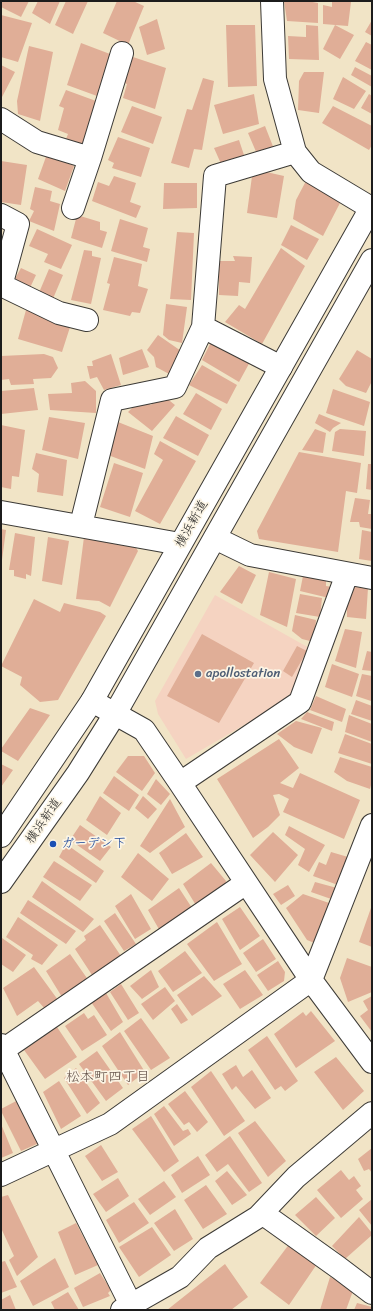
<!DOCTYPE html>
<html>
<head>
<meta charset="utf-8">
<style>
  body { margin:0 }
  #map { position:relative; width:373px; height:1311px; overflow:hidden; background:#f1e4c6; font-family:Sriracha,sans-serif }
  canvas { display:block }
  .frame { position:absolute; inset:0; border:2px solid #1c1c1c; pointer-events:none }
</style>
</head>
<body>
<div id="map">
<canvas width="373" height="1311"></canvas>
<div class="frame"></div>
</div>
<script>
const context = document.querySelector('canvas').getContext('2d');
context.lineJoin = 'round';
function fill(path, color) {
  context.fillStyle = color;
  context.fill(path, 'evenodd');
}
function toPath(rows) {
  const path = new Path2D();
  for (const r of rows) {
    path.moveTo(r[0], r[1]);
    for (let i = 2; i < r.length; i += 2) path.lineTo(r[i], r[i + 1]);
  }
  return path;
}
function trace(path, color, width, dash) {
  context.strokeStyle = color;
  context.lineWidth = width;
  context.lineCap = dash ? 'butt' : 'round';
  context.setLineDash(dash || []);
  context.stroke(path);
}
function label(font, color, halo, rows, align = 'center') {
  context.font = font + ' Sriracha,"Klee One",sans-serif';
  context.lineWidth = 3.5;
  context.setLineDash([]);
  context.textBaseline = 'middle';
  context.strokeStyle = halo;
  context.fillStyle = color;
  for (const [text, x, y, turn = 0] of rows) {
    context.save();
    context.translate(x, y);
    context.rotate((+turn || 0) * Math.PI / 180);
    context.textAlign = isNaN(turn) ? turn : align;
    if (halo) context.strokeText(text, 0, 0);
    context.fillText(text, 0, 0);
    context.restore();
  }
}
const built = toPath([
  [215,595,311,649,292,697,186,759,158,714,155,701]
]);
const building = toPath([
  [1,1,29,1,21,17,1,7],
  [38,1,60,1,50,24,32,13],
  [66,1,88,1,73,34,55,25],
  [117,1,133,1,144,6,128,45,103,33],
  [284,1,307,1,318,3,318,23,287,21],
  [332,1,351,2,348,26,323,24,323,5,332,7],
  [1,15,32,23,18,62,1,57],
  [157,19,165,49,147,55,139,27],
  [372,20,372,36,365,32],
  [226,25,255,25,257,86,228,87],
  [306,25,318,26,319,60,289,59,288,36,306,37],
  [335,25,354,35,340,59,323,49],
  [366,42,372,45,372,70,355,61],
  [81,43,110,54,97,96,67,85],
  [29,46,53,52,40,121,18,114,17,101],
  [130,56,166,68,155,109,123,98,127,84,122,82],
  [1,65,15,72,1,99],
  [355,67,372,76,372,87,351,75],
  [304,72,324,72,319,113,298,110,299,81],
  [343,77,366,91,354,109,333,99],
  [203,78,214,81,202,150,194,149,189,168,171,163,187,109,192,110],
  [66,90,96,101,82,145,66,139,68,134,58,130,64,108,59,106],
  [254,94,259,124,223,134,214,105],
  [369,94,372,96,372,114,361,108],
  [132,106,162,117,153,144,121,132],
  [333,106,372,126,372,145,369,150,322,123],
  [265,126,274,149,257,154,248,133],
  [118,137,150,148,141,177,112,168,114,163,108,160],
  [239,140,245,158,222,166,214,148],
  [47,154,74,166,65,191,38,179],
  [1,161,27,165,21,205,1,202],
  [253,169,284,176,277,218,247,213],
  [114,176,136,183,130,202,141,206,136,218,92,201,98,182,109,186],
  [306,181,340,203,323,236,293,219,296,200],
  [164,183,197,183,197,208,163,209],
  [35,187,52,191,50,201,60,204,54,231,29,221,34,211,30,209],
  [77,215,100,222,100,230,107,232,102,248,71,238],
  [120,219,148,228,143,247,150,249,147,262,111,251],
  [291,225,319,239,307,260,281,245],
  [37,229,72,245,61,269,44,262,48,254,29,246],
  [177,232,194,233,191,300,170,299],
  [281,248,305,266,262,344,225,322,239,305,245,309],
  [84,250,92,251,92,256,101,258,91,304,71,300],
  [233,256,252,257,250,283,239,282,238,296,219,295,219,261,235,261],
  [114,257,142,264,138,286,148,289,140,313,132,312,130,316,103,310,110,284,107,283],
  [21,268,36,275,28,292,12,284],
  [49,269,63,275,52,301,38,295],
  [166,304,187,307,182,343,169,340,163,335],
  [26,310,71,324,62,352,18,339],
  [158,335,184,353,171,375,156,367,154,357,147,350],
  [213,338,251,360,239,382,202,360],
  [142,349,149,367,123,375,119,358],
  [357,350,372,359,372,381,366,393,346,386,339,379],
  [44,354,53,357,58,368,51,378,33,379,34,384,11,385,9,379,1,380,1,356],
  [111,354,121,385,104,390,97,377,90,379,87,366,93,366,92,361],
  [202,365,237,385,227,404,189,385],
  [85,381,96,391,96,413,50,410,48,394,72,393,71,383],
  [34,388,38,410,1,414,1,391],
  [333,389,370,402,364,426,326,413],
  [160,393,175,405,152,431,128,412,141,399,151,405],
  [196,393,222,409,211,430,183,414],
  [319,414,341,423,333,428,330,432,315,423],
  [176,416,209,435,198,456,163,438],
  [49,417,85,423,78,459,42,450],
  [118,422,153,436,145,469,108,455],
  [1,425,25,430,19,477,12,476,11,489,1,487],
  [315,429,326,433,323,453,302,450],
  [340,429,366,431,364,456,332,451,335,432],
  [160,441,196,461,160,524,135,511,163,460,154,454],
  [299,452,361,463,357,493,346,491,338,552,259,539,257,531],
  [36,453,67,460,63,496,37,492,39,474,32,469],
  [114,463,143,473,130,517,100,507],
  [368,464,372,464,372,490,366,489],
  [355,498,370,500,368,514,372,514,372,529,360,527,359,522,350,522],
  [1,529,6,530,2,560,1,560],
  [362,530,372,532,372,561,359,559],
  [15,533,35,537,31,576,26,574,26,579,14,576,14,570,9,570],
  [48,537,69,541,62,585,42,581],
  [84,537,135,546,138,551,110,607,99,601,76,599],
  [239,566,256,575,242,604,220,592],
  [269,572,296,579,287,627,260,615],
  [303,576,326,580,326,586,332,587,329,598,300,591],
  [354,587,368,588,366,619,347,617,347,605],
  [300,594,322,598,320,617,296,613],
  [34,599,60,612,64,603,100,612,106,616,58,700,40,702,20,685,22,677,1,666],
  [295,615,316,620,314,642,302,639,292,631],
  [345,629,362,632,356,668,335,661],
  [202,634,254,663,219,723,167,696],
  [297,646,307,651,292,677,283,671],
  [367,651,372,652,372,671,362,670],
  [332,664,359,674,352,697,325,687],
  [362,674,372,676,372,696,371,696,371,701,356,696],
  [316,696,346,709,342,722,310,710],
  [356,700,372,706,372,721,351,714],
  [30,708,50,715,18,761,1,751,1,749],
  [307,712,334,722,332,731,301,719],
  [349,715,372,724,372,742,345,732],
  [296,721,322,728,312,754,294,747,277,734],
  [345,734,372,744,372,764,338,753],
  [279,739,299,768,280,783,293,788,300,773,360,800,344,839,283,812,289,799,279,794,273,795,280,815,268,827,253,838,217,779],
  [128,756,144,756,155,773,142,791,116,772],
  [340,757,372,767,372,781,370,789,347,781,334,772],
  [1,764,13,770,1,787],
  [114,776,139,795,129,811,103,793],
  [156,779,170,794,161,805,147,794],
  [100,796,121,813,107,835,86,820],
  [143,796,157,809,148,819,135,808],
  [170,799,185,827,150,853,140,846],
  [80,825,111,847,100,861,70,840],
  [289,826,325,845,309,872,298,865,305,849,285,835],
  [273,832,298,855,275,882,250,855],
  [186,833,203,857,172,874,159,853],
  [66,844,104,871,96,883,59,857],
  [331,852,348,857,338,885,313,876,319,862,326,865],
  [138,853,169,879,152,901,121,877],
  [54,861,92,885,80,901,43,877],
  [211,863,226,881,223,890,197,907,183,884],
  [42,881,94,919,83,932,32,897],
  [315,882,337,888,334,900,311,892],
  [288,885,295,896,281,905,273,894],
  [179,888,194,911,160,931,148,910],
  [131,894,151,929,135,939,115,906],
  [303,894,332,904,317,944,307,940,286,908],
  [28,900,76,931,66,944,20,913],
  [372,905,372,947,359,942],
  [240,907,260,936,240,950,222,919],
  [115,913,136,944,124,951,104,921],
  [18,917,58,945,42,965,31,959,33,955,6,937],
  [217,922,242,964,214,981,187,944],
  [100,925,121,956,92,975,75,949,86,940,84,936],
  [2,938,26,955,13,972,1,964],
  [263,939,276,959,256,972,243,953],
  [185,951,202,973,173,992,158,971],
  [70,954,89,981,62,997,46,971],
  [347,958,372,967,372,992,348,1002,340,978],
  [278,961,285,972,284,981,268,991,257,975],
  [34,967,58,1000,45,1009,38,1001,17,1016,3,988],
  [151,970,159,987,142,999,130,986],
  [245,970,263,995,240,1009,223,984],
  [204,976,222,996,192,1016,177,995],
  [121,984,139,1013,128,1020,110,992],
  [165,987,175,1001,153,1020,141,1004],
  [106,993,123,1022,111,1031,91,1002],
  [372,996,372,1032,360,1016,368,1010,363,1001],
  [177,1004,188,1020,181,1024,171,1009],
  [311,1011,335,1041,296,1068,274,1034,303,1012,306,1016],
  [84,1013,88,1019,94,1015,107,1035,82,1051,65,1026],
  [141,1018,170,1058,151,1070,124,1031],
  [57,1027,77,1057,45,1079,24,1050],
  [120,1032,145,1072,128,1085,102,1046],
  [267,1036,298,1081,285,1091,281,1086,275,1090,248,1050],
  [97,1051,123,1088,106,1101,79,1064],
  [336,1057,364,1091,343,1110,314,1072],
  [236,1065,243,1077,252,1070,271,1098,255,1109,236,1086,232,1090,222,1074],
  [76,1068,100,1103,87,1114,64,1078],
  [211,1071,245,1121,224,1136,191,1087],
  [59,1081,81,1116,61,1129,43,1092],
  [185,1091,208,1122,197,1132,189,1122,184,1125,168,1104],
  [20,1099,39,1143,21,1151,1,1111,1,1109],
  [164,1106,183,1131,188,1129,191,1134,174,1146,154,1114],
  [151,1116,179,1161,164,1172,132,1129],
  [255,1121,286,1161,268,1177,238,1133],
  [1,1124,13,1153,1,1158],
  [230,1136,262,1183,249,1192,228,1164,217,1172,205,1155],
  [101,1145,118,1172,102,1181,85,1156],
  [372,1148,372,1173,369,1169,364,1171,358,1159],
  [198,1156,210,1175,182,1193,171,1175],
  [341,1170,349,1180,354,1176,361,1186,356,1190,363,1199,341,1218,317,1190],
  [227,1171,247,1195,232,1205,215,1181],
  [118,1178,129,1196,106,1212,93,1194],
  [164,1181,176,1197,150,1215,138,1199],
  [206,1185,227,1214,203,1229,184,1200],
  [8,1195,38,1257,17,1276,9,1260,14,1256,1,1228,1,1197],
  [316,1197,335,1218,316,1236,295,1215],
  [372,1199,372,1226,359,1210],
  [134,1202,149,1223,119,1243,106,1220],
  [175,1209,193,1239,174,1251,154,1223],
  [359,1217,372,1233,372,1235,345,1259,332,1246],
  [76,1223,98,1265,75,1275,58,1232],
  [152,1227,171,1255,139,1277,119,1247],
  [290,1243,317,1264,289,1305,260,1283],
  [55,1258,69,1287,33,1306,20,1281],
  [5,1261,17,1287,1,1293,1,1262],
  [225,1264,248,1297,231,1310,167,1310],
  [100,1273,111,1290,108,1293,110,1296,83,1307,74,1288],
  [330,1277,354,1288,346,1310,320,1310],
  [68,1292,79,1310,55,1310,51,1302],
  [10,1295,16,1310,1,1310,1,1300],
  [357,1303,372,1307,372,1310,354,1310]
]);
const minor = toPath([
  [272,1,275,79,295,152,311,172,371,208],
  [1,119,37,142,90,158],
  [73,208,90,158,122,53],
  [1,215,18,224,1,286],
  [1,285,59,313,87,320],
  [203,327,281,367],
  [1,512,180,544],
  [81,525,112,400,175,387,203,327,215,176,295,152],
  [215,538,250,555,372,578],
  [92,701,144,730,180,783,311,980,372,1062],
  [180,783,300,702,347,574],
  [1,1045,131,1305],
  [3,1050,246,883],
  [1,1175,110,1124,311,980,372,825],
  [262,1213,339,1268,372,1293],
  [122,1310,180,1277,208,1248,258,1217,296,1177,372,1113]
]);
const highway = toPath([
  [1,836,92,701,372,206],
  [1,882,78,773,115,714,372,260]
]);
const markers = [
  [198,674,4,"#5c6f8a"],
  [53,844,4,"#1a4fb4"]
];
const streetNames = [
  ["横浜新道",192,524,-60],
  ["横浜新道",44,821,-55]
];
const serviceNames = [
  ["apollostation",206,674]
];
const transitNames = [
  ["ガーデン下",61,844]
];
const neighbourhoodNames = [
  ["松本町四丁目",108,1077]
];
fill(built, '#f5d3c1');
fill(building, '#e0ae97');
trace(minor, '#3c3a36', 24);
trace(highway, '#3c3a36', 24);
trace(minor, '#fff', 22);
trace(highway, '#fff', 22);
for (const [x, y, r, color] of markers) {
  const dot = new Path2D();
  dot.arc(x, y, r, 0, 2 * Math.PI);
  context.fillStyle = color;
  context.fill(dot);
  trace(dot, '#fcf5e5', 1.5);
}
label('13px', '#1c1c1c', '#fcf5e5', streetNames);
label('13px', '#4e5e75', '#fcf5e5', serviceNames, 'left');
label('13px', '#164399', '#fcf5e5', transitNames, 'left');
label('14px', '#614f47', '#fcf5e5', neighbourhoodNames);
</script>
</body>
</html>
